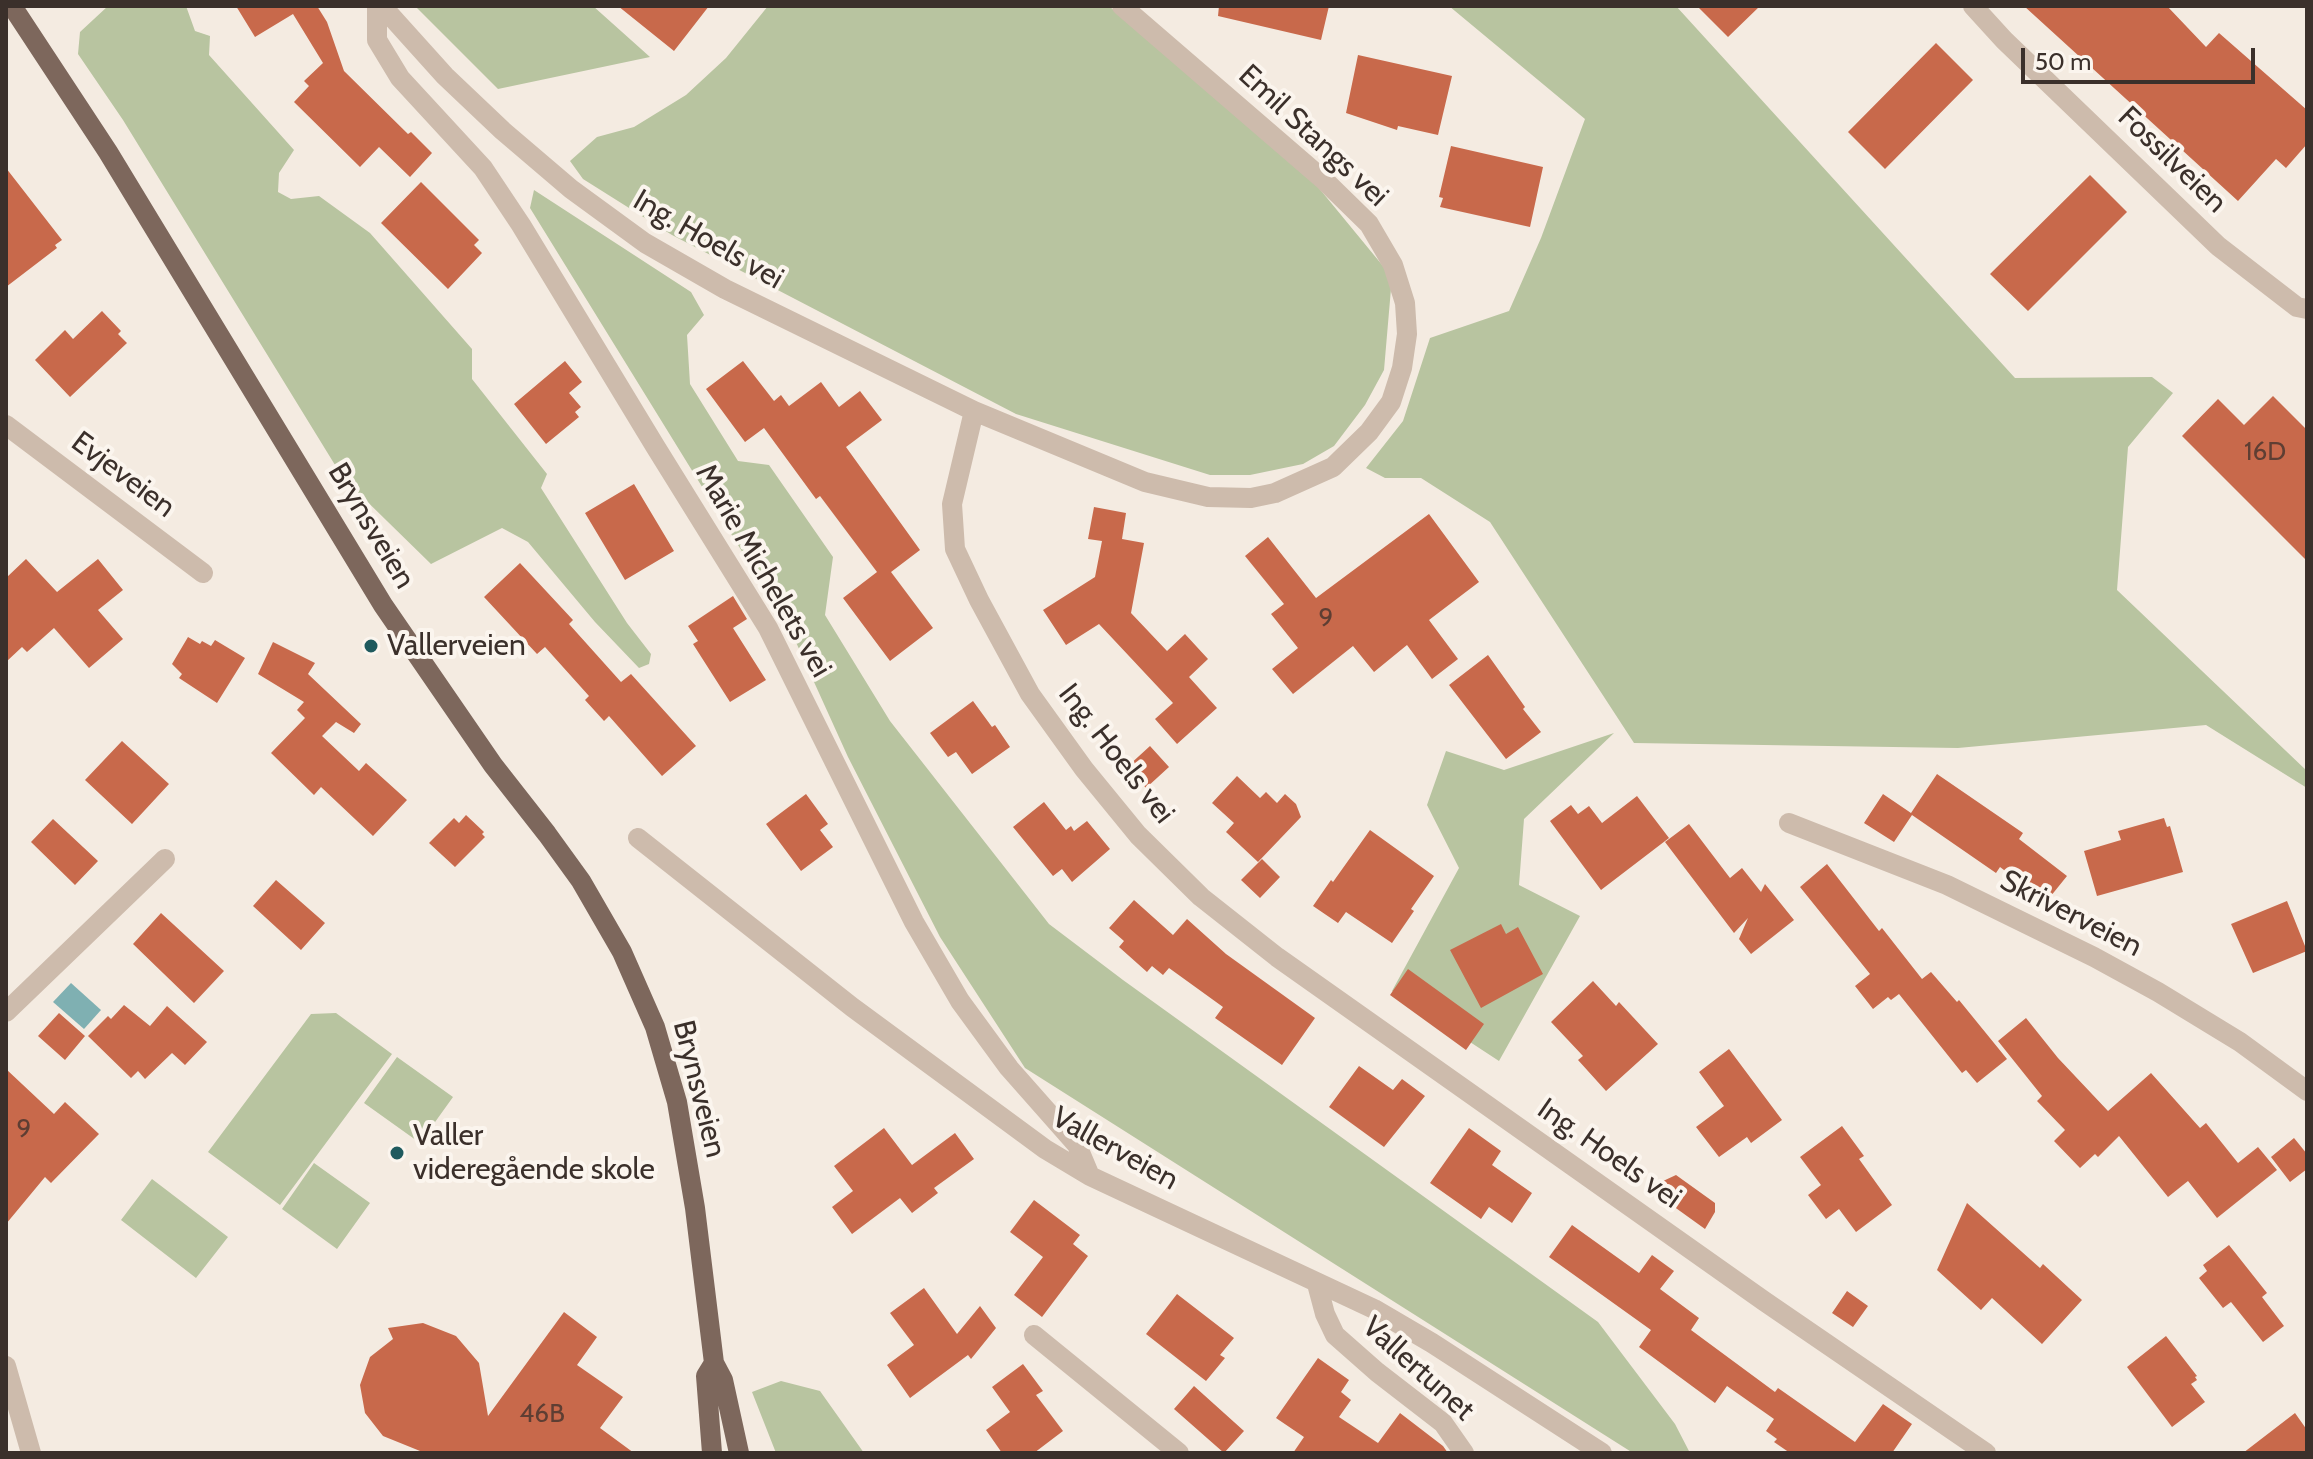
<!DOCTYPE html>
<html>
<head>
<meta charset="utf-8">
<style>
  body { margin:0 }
  #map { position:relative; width:2313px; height:1459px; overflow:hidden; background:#f4ebe1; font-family:Cabin,sans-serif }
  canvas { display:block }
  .frame { position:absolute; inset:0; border:8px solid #3b302b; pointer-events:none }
  .scale { position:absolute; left:2021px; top:48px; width:234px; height:36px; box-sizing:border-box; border:4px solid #3b302b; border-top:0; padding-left:10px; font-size:24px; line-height:28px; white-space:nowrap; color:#3b302b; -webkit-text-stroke:6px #fbf5ee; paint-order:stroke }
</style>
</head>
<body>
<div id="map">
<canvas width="2313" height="1459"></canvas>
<div class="frame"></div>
<div class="scale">50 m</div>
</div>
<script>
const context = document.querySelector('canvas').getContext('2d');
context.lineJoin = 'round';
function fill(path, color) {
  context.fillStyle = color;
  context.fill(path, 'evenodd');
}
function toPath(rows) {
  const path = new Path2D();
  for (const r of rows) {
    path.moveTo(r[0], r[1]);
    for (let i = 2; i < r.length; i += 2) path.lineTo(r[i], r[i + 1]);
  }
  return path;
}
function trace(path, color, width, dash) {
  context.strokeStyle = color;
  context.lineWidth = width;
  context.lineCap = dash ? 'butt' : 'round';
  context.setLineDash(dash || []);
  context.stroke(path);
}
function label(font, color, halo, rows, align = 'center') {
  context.font = font + ' Cabin,sans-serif';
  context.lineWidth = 8;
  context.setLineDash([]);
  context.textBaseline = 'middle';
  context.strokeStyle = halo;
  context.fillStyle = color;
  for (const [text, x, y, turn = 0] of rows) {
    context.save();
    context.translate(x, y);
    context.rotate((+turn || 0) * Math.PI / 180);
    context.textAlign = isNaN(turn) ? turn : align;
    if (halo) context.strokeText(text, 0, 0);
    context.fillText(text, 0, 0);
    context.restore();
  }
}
const green = toPath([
  [108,6,186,6,195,31,210,36,209,55,294,150,279,173,278,192,291,199,319,196,370,233,472,349,472,379,547,474,541,488,627,623,651,654,649,664,639,668,595,622,528,542,502,528,431,564,343,478,123,120,78,54,80,32],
  [415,6,593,6,650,57,498,89],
  [768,6,1109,6,1318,187,1392,277,1384,370,1365,405,1334,446,1303,464,1250,475,1210,475,1016,414,672,235,583,179,570,161,597,137,634,127,686,95,726,58],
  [1449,6,1676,6,2015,378,2152,377,2173,393,2128,447,2117,590,2307,771,2307,788,2206,725,1958,748,1634,743,1490,522,1421,478,1385,478,1366,468,1403,421,1430,338,1509,311,1541,238,1585,119],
  [534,190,691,292,704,315,687,335,690,384,738,461,769,465,833,557,825,615,890,721,1049,924,1123,980,1598,1322,1675,1424,1690,1453,1633,1453,1025,1068,940,937,848,757,795,640,775,605,530,208],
  [1614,733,1524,819,1519,885,1580,916,1499,1061,1392,991,1459,868,1427,805,1446,751,1504,770],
  [336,1013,392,1054,280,1205,208,1152,311,1014],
  [397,1057,453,1097,420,1143,364,1103],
  [314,1163,370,1203,337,1249,282,1209],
  [152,1179,228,1237,196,1278,121,1220],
  [781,1381,820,1391,864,1453,776,1453,752,1392]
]);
const water = toPath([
  [71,983,101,1010,84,1029,53,1002]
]);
const building = toPath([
  [236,6,317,6,327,22,344,71,408,134,411,132,432,153,410,177,379,147,360,167,294,102,309,86,304,81,323,63,293,14,255,37],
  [618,6,709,6,674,51],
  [1219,6,1329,6,1321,40,1218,16],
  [1697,6,1760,6,1728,37],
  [2024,6,2167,6,2206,47,2219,33,2307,110,2307,144,2286,168,2276,159,2238,201],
  [1936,43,1973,80,1885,169,1848,132],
  [1358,55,1452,76,1438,135,1398,126,1397,130,1346,113],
  [1451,146,1543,167,1530,227,1440,207,1443,198,1439,197],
  [6,168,62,240,55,245,57,248,6,287],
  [2090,175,2127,212,2028,311,1990,274],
  [421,182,479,240,474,245,482,253,448,289,381,223],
  [102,311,121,331,118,334,127,343,70,397,35,360,65,330,73,339],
  [565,361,582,382,569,393,581,407,575,412,579,417,546,444,514,404],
  [743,361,774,401,781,395,789,406,821,382,839,407,860,391,882,420,846,447,920,550,891,572,933,628,890,661,843,598,877,572,820,496,816,499,764,428,745,442,706,389],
  [2273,396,2307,430,2307,561,2182,436,2218,399,2244,425],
  [634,484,674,551,625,580,585,513],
  [1094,507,1126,513,1122,539,1144,543,1131,613,1167,651,1185,634,1208,659,1189,677,1217,708,1177,744,1155,719,1173,703,1099,624,1066,645,1043,610,1095,577,1102,541,1088,539],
  [1429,514,1479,582,1429,620,1458,659,1432,679,1407,645,1374,672,1353,646,1293,694,1272,669,1298,648,1271,614,1284,604,1245,556,1268,537,1316,598],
  [26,559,57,592,98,559,123,590,98,610,123,639,89,668,54,628,27,652,22,647,6,662,6,578],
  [520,563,573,620,569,624,621,682,631,674,696,746,662,776,609,716,604,721,585,700,589,696,545,647,537,654,484,597],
  [733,596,747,619,733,628,766,680,730,702,693,644,698,641,688,626],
  [188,637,200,644,202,641,211,646,215,640,245,658,217,703,179,678,182,674,172,664],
  [273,642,315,663,308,674,361,724,354,733,336,722,322,736,359,771,366,763,407,800,373,836,321,787,314,795,271,753,305,718,297,710,304,702,258,674],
  [1488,655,1525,707,1523,709,1541,732,1506,759,1449,685],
  [973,701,992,727,995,725,1010,747,972,774,956,752,948,757,930,733],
  [122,741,169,784,132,824,85,780],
  [1150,746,1169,767,1146,788,1127,767],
  [1937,774,2023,833,2019,839,2067,876,2046,902,2000,867,1996,873,1912,815,1894,842,1864,823,1883,794,1911,813],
  [1237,776,1260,798,1266,792,1277,803,1285,794,1296,804,1301,817,1258,862,1226,832,1234,823,1212,803],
  [806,794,828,824,820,830,833,847,801,871,766,824],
  [1637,796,1669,838,1601,890,1550,821,1571,805,1578,814,1589,806,1602,823],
  [1044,802,1066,830,1071,826,1074,831,1087,821,1110,849,1072,882,1062,869,1053,876,1013,827],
  [466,815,484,832,482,834,485,837,455,867,429,843,454,818,459,823],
  [2164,818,2167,827,2170,826,2183,872,2097,896,2084,851,2121,840,2118,831],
  [53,819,98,861,75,885,31,842],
  [1689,824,1730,878,1742,868,1761,892,1765,884,1794,920,1751,954,1739,939,1748,918,1734,933,1665,842],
  [1370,830,1434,876,1411,909,1414,911,1392,943,1346,912,1338,923,1313,906,1331,880,1333,882],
  [1262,859,1280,877,1260,898,1241,880],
  [1827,864,1879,931,1882,928,1922,979,1931,972,1957,1002,1959,1000,2007,1059,1977,1083,1966,1070,1962,1073,1899,994,1891,1000,1888,997,1873,1009,1855,986,1870,974,1800,887],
  [276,880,325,923,301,950,253,906],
  [1134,900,1173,935,1187,919,1226,954,1315,1018,1282,1065,1215,1018,1223,1007,1169,968,1163,975,1152,966,1147,972,1119,947,1124,941,1109,928],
  [2287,901,2307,951,2253,973,2231,924],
  [161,913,224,971,194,1003,133,944],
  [1501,924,1506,934,1518,927,1543,974,1481,1008,1450,950],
  [1408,969,1484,1024,1466,1050,1390,995],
  [1593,981,1616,1006,1619,1002,1658,1044,1606,1091,1578,1060,1583,1056,1551,1022],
  [124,1005,150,1026,167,1006,207,1042,185,1065,172,1053,145,1079,138,1071,131,1078,88,1036,108,1016,111,1019],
  [59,1013,85,1036,65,1060,38,1036],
  [2026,1018,2058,1058,2108,1111,2151,1073,2200,1128,2206,1123,2238,1163,2258,1147,2277,1170,2217,1218,2188,1181,2168,1197,2119,1136,2098,1157,2095,1154,2080,1168,2054,1141,2065,1130,2037,1101,2042,1096,1998,1041],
  [1729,1049,1782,1120,1751,1143,1747,1137,1719,1157,1696,1127,1724,1106,1699,1072],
  [1359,1066,1393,1090,1402,1079,1425,1096,1384,1147,1329,1107],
  [6,1069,54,1114,65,1102,99,1134,51,1183,45,1177,6,1224],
  [1842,1126,1864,1156,1859,1159,1892,1205,1856,1232,1839,1209,1826,1219,1808,1195,1821,1185,1800,1157],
  [884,1128,912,1165,955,1133,974,1159,934,1188,938,1193,912,1213,900,1198,852,1234,832,1207,853,1191,834,1166],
  [1469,1128,1501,1151,1492,1165,1532,1193,1512,1223,1489,1207,1481,1219,1430,1183],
  [2294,1138,2307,1154,2307,1169,2290,1182,2271,1157],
  [1676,1175,1715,1203,1715,1212,1705,1229,1648,1188],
  [1034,1200,1080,1235,1073,1244,1088,1256,1042,1317,1014,1295,1043,1257,1010,1232],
  [1967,1203,2040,1268,2043,1264,2082,1300,2042,1344,1992,1298,1981,1310,1937,1270],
  [1572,1225,1639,1273,1652,1255,1674,1271,1660,1289,1699,1318,1691,1330,1775,1392,1778,1388,1855,1442,1883,1404,1912,1424,1892,1453,1790,1453,1774,1442,1777,1439,1766,1431,1774,1419,1727,1386,1715,1403,1639,1347,1651,1330,1549,1257],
  [2229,1245,2267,1293,2262,1297,2284,1326,2263,1342,2231,1302,2223,1308,2199,1278,2207,1271,2203,1265],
  [924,1288,957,1334,980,1306,996,1328,971,1359,968,1355,910,1398,887,1365,914,1345,890,1313],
  [1847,1291,1868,1306,1853,1327,1832,1313],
  [1177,1294,1234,1338,1220,1355,1225,1358,1206,1381,1146,1334],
  [564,1312,597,1337,577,1365,623,1397,600,1428,634,1453,425,1453,383,1436,365,1413,360,1385,370,1357,393,1339,388,1328,423,1323,456,1336,479,1363,488,1416],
  [2166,1336,2197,1376,2195,1377,2197,1380,2191,1384,2205,1402,2172,1427,2127,1367],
  [1318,1358,1349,1380,1341,1392,1351,1400,1339,1417,1378,1443,1400,1413,1443,1446,1448,1453,1293,1453,1304,1437,1276,1418],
  [1023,1364,1043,1391,1036,1395,1063,1431,1034,1453,1002,1453,986,1430,1010,1412,992,1387],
  [1194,1386,1244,1431,1224,1453,1174,1409],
  [2295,1413,2307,1430,2307,1453,2243,1453]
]);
const minor = toPath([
  [377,6,377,40,400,78,483,168,521,225,655,446,768,628,914,922,960,1001,1009,1068,1077,1145,1090,1176],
  [382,6,445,76,503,131,571,189,645,243,725,289,974,411,952,504,955,549,979,600,1030,694,1084,769,1138,835,1201,897,1277,957,1764,1301,1986,1453],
  [1973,6,2004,40,2218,246,2297,307,2307,309],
  [974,411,1145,482,1208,497,1251,498,1275,493,1333,467,1369,432,1391,402,1402,368,1407,334,1405,303,1393,265,1369,224,1325,181,1122,6],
  [6,425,203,573],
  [1789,823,1947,885,2094,957,2158,992,2240,1042,2307,1091],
  [638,838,852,1007,1045,1149,1090,1176,1374,1309,1432,1343,1602,1453],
  [6,1012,165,859],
  [1317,1284,1325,1314,1335,1335,1377,1372,1443,1423,1464,1453],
  [1034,1335,1179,1453],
  [6,1366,31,1453]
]);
const primary = toPath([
  [12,6,108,152,383,605,493,765,547,834,581,881,622,952,655,1027,677,1102,695,1208,714,1363,723,1380,739,1453],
  [712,1453,706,1376,714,1363]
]);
const markers = [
  [371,646,8,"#1f5a5e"],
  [397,1153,8,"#1f5a5e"]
];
const numberNames = [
  ["16D",2265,452],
  ["9",1326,618],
  ["9",24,1129],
  ["46B",542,1414]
];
const streetNames = [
  ["Emil Stangs vei",1313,136,43],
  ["Fossilveien",2172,160,44],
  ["Ing. Hoels vei",708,240,30],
  ["Evjeveien",123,475,37],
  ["Brynsveien",371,526,59],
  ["Marie Michelets vei",763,571,60],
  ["Ing. Hoels vei",1116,754,52],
  ["Skriverveien",2071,914,27],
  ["Brynsveien",699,1089,76],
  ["Vallerveien",1115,1149,29],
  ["Ing. Hoels vei",1609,1154,35],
  ["Vallertunet",1418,1369,42]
];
const poiNames = [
  ["Vallerveien",387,646],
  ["Valler",413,1136],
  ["videregående skole",413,1170]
];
fill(green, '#b8c4a0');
fill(water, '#7fb0b2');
fill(building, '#c8694b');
trace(minor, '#cdbbac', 20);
trace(primary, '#7d675c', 20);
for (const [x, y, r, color] of markers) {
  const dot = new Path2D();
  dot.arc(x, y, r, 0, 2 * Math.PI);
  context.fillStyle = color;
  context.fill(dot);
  trace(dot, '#fbf5ee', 3);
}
label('26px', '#5e3e33', null, numberNames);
label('30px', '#3b302b', '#fbf5ee', streetNames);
label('30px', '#3b302b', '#fbf5ee', poiNames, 'left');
</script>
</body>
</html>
